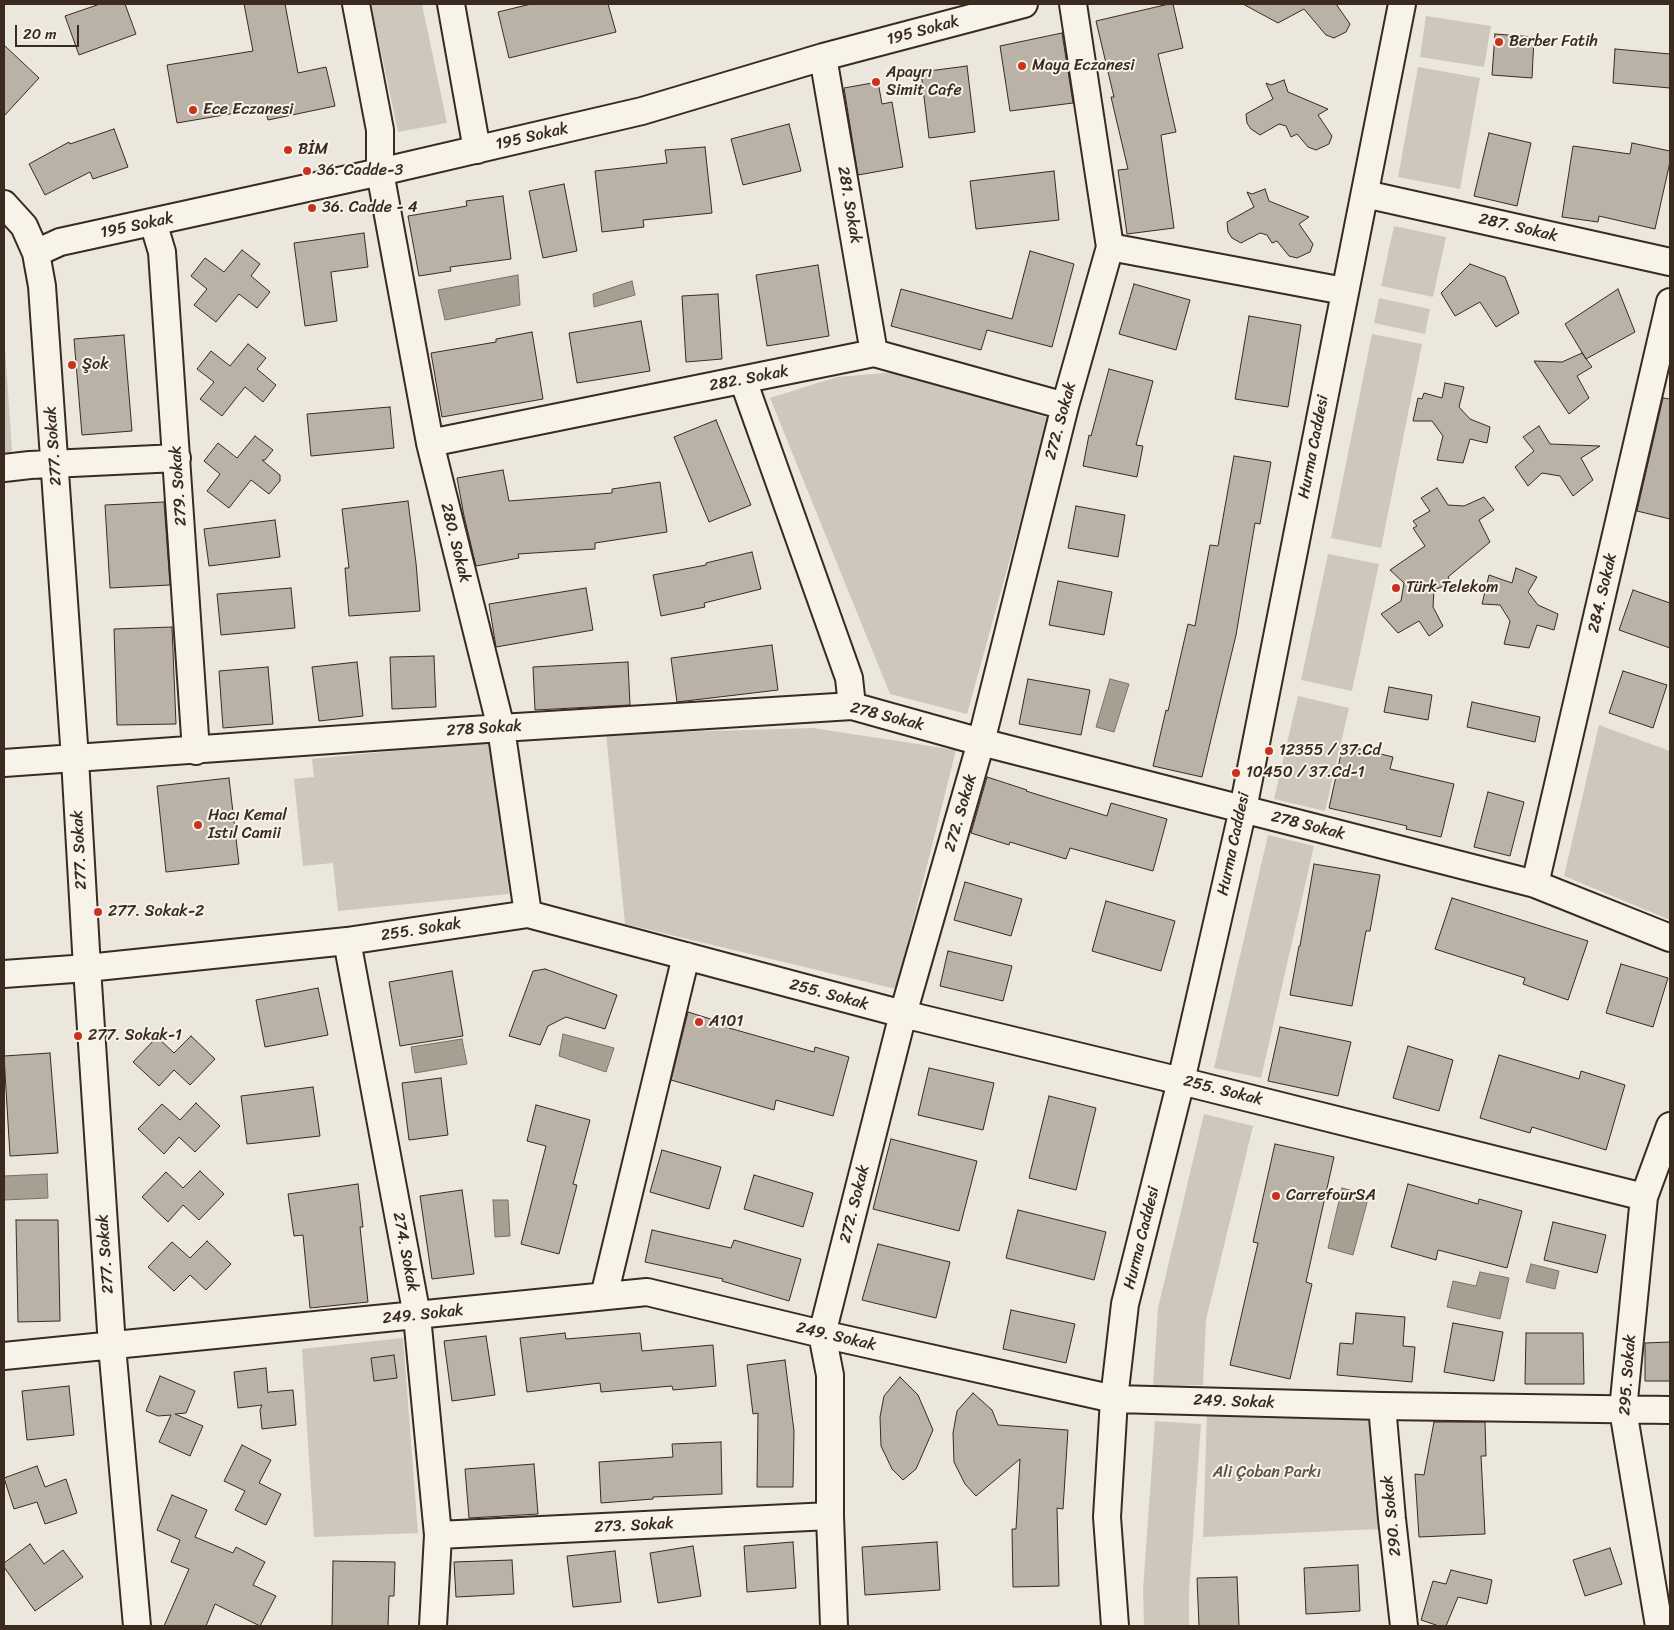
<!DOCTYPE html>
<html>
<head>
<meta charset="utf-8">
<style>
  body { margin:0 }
  #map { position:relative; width:1674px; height:1630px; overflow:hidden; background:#ece7dc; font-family:Sriracha,sans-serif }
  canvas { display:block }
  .frame { position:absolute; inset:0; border:5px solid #3b2a1e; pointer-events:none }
  .scale { position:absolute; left:15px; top:25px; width:64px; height:22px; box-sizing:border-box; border:2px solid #3b2a1e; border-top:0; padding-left:6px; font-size:15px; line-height:18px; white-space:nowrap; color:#3b2a1e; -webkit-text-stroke:4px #f7f3e8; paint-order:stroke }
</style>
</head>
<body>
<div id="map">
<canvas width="1674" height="1630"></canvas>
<div class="frame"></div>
<div class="scale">20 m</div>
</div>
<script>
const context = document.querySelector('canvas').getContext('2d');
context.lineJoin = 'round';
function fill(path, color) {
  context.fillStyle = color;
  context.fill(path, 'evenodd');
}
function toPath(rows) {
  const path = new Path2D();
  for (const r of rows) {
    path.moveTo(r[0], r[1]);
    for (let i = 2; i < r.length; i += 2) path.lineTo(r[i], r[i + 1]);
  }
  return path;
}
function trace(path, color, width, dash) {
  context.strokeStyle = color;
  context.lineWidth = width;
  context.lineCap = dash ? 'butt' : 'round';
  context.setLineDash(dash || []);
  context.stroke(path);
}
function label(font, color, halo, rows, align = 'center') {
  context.font = font + ' Sriracha,sans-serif';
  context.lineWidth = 4;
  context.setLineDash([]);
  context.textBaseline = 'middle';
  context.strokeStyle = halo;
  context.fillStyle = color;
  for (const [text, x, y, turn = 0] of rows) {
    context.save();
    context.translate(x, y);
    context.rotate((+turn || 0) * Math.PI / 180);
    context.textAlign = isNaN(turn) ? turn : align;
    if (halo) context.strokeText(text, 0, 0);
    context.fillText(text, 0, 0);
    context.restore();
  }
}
const green = toPath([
  [371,4,422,4,447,123,398,132],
  [1426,16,1491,26,1484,67,1420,57],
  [1418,67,1480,78,1460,189,1398,177],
  [1394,226,1446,237,1433,297,1381,286],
  [1379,298,1430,309,1425,334,1374,323],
  [4,334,12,450,9,456,4,456],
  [1372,334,1422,344,1381,548,1331,538],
  [896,372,1049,418,967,714,890,694,770,398,837,377],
  [1328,554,1379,564,1352,691,1301,680],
  [1298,696,1349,708,1325,811,1274,799],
  [1599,725,1670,751,1670,920,1564,876],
  [813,728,956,750,896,989,625,924,606,734],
  [493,741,509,894,338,911,333,863,303,866,294,779,314,777,312,759],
  [1268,835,1314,846,1261,1078,1214,1068],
  [1204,1114,1253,1126,1206,1320,1203,1385,1153,1386,1158,1308],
  [403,1338,418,1533,314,1537,302,1349],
  [1207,1410,1369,1417,1379,1529,1203,1537],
  [1155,1421,1201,1424,1189,1591,1189,1626,1144,1626,1143,1590]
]);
const water = toPath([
  [518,275,520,305,445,320,438,290,518,275],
  [632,281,635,295,594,307,593,294,632,281],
  [1110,679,1129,684,1114,732,1096,727,1110,679],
  [563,1034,614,1048,606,1072,559,1056,563,1034],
  [462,1039,467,1064,415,1073,411,1047,462,1039],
  [47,1174,48,1198,4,1200,4,1176,47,1174],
  [1342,1188,1369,1195,1353,1255,1328,1248,1342,1188],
  [493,1200,508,1200,510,1236,495,1237,493,1200],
  [1531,1264,1559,1271,1555,1289,1526,1282,1531,1264],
  [1480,1272,1509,1278,1500,1319,1447,1307,1453,1281,1476,1286,1480,1272]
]);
const building = toPath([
  [100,4,125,4,136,34,79,55,65,16,100,4],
  [244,4,285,4,298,73,326,67,335,106,268,120,265,108,177,123,167,65,253,51,244,4],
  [531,4,608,4,616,32,509,58,498,12,531,4],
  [1169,4,1173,4,1183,48,1158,54,1176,132,1161,135,1174,228,1127,234,1118,170,1128,169,1111,97,1114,97,1096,21,1169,4],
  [1243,4,1336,4,1350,24,1346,32,1334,38,1326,35,1304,9,1278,23,1243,4],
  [1062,33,1073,103,1010,111,1000,46,1062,33],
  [1495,34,1534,37,1532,78,1492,75,1495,34],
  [4,45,39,78,4,116,4,45],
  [1615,49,1670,54,1670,88,1613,83,1615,49],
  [967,66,975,132,929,138,921,72,967,66],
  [1284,80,1288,92,1328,109,1318,115,1332,136,1329,144,1316,150,1308,147,1297,134,1291,137,1286,126,1279,124,1260,135,1251,129,1247,123,1246,114,1273,99,1266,83,1271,85,1284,80],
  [878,82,882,104,892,102,903,167,858,175,844,88,878,82],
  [789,124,801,171,743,185,731,139,789,124],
  [114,129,128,167,93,179,90,172,45,195,29,164,69,142,70,144,114,129],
  [1489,133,1531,143,1517,206,1474,196,1489,133],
  [1632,143,1670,151,1670,162,1655,229,1599,216,1598,222,1562,217,1573,146,1630,154,1632,143],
  [705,147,712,213,643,220,644,227,602,232,595,171,667,163,665,150,705,147],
  [1054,171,1059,220,976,229,970,181,1054,171],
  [564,184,577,251,543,258,529,191,564,184],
  [1265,189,1269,201,1309,217,1299,224,1313,244,1310,252,1297,258,1289,256,1277,241,1272,243,1267,235,1260,233,1241,243,1232,238,1228,232,1227,222,1254,207,1247,192,1252,194,1265,189],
  [503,196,511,259,450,267,451,271,419,276,408,216,467,206,466,201,503,196],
  [364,233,368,267,331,272,337,321,305,326,294,243,364,233],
  [242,250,260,264,251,276,270,292,257,308,239,294,216,322,194,305,207,289,191,276,205,258,224,272,242,250],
  [1030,251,1074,264,1052,347,987,330,981,350,891,326,901,289,1012,319,1030,251],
  [1470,264,1505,277,1519,313,1496,327,1480,302,1455,316,1441,293,1470,264],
  [818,265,829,336,767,346,756,275,818,265],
  [1134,284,1190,300,1176,350,1119,334,1134,284],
  [1618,289,1635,332,1586,359,1565,324,1618,289],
  [718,294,722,359,686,362,682,296,718,294],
  [1249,316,1301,325,1288,407,1235,399,1249,316],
  [641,321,650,371,577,383,569,333,641,321],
  [532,332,543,399,442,417,431,353,496,342,496,339,532,332],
  [124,335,132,431,82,435,74,339,124,335],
  [248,344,266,358,257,369,276,385,263,402,245,387,222,416,200,399,214,382,197,369,211,351,230,366,248,344],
  [1582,353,1592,367,1577,376,1589,398,1569,414,1534,361,1562,362,1582,353],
  [1109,369,1153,381,1136,445,1143,446,1137,477,1083,466,1089,435,1091,436,1109,369],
  [1445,383,1464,387,1459,407,1470,419,1490,427,1487,443,1470,439,1463,463,1437,460,1443,436,1432,421,1413,421,1418,398,1422,399,1424,393,1442,398,1445,383],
  [1663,398,1670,399,1670,519,1637,511,1663,398],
  [390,407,394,448,311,456,307,414,390,407],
  [716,420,751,505,709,522,674,437,716,420],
  [1539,426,1550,444,1600,446,1581,458,1593,480,1573,496,1560,476,1542,473,1528,486,1515,467,1534,451,1523,437,1539,426],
  [255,436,273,450,265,460,262,460,280,475,280,481,269,494,251,480,229,508,207,491,220,474,204,461,218,443,237,458,255,436],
  [1234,456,1271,462,1260,524,1255,523,1236,635,1202,777,1153,766,1166,710,1168,711,1188,624,1195,626,1210,545,1218,546,1234,456],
  [503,470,509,501,612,493,612,489,660,482,667,532,595,543,595,549,518,554,519,558,476,566,464,516,457,478,503,470],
  [1437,488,1448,505,1464,506,1484,497,1494,510,1479,520,1490,542,1448,577,1451,583,1434,590,1433,607,1443,626,1429,636,1419,621,1398,633,1381,614,1401,601,1404,583,1390,570,1425,546,1413,528,1417,526,1413,521,1430,511,1421,498,1437,488],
  [408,501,416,563,420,611,349,616,345,568,349,568,342,509,408,501],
  [164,502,170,585,110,588,105,505,164,502],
  [1076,506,1125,515,1118,557,1068,548,1076,506],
  [275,520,280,557,209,566,204,529,275,520],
  [752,552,761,589,704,603,705,607,661,616,653,575,706,565,706,563,752,552],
  [1516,568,1537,577,1528,592,1538,605,1558,614,1554,630,1537,625,1529,648,1504,644,1510,621,1500,605,1482,604,1489,575,1512,583,1516,568],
  [1058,581,1112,592,1104,635,1049,625,1058,581],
  [291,588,295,628,221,635,217,594,291,588],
  [586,588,593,630,496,647,489,604,586,588],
  [1633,590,1670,603,1670,648,1619,630,1633,590],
  [172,627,176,724,117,725,114,629,172,627],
  [772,645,778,690,677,702,671,658,772,645],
  [434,656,436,707,392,709,390,657,434,656],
  [357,662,363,716,319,721,312,667,357,662],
  [628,662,630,705,535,710,533,667,628,662],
  [268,667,273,724,223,728,219,671,268,667],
  [1623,671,1667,685,1653,728,1609,713,1623,671],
  [1028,679,1090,690,1081,735,1019,724,1028,679],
  [1389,687,1432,695,1428,720,1384,712,1389,687],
  [1472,702,1540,717,1535,742,1467,727,1472,702],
  [1343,745,1393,757,1390,769,1454,784,1441,837,1406,829,1407,826,1329,808,1343,745],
  [987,777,1027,790,1026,791,1107,816,1111,803,1167,819,1153,871,1070,848,1066,859,1010,842,1009,845,971,833,987,777],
  [229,778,239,864,166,872,157,786,229,778],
  [1488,792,1524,802,1510,856,1474,847,1488,792],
  [1314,864,1380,875,1370,931,1366,931,1352,1006,1290,995,1299,946,1300,946,1314,864],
  [965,882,1022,899,1011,936,954,920,965,882],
  [1452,898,1588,941,1568,1000,1523,984,1525,978,1435,949,1452,898],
  [1106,901,1175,921,1161,971,1092,951,1106,901],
  [948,951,1012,966,1003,1001,940,986,948,951],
  [1621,964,1668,978,1653,1027,1606,1013,1621,964],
  [545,969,617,995,605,1029,566,1017,548,1026,540,1045,509,1036,533,971,545,969],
  [452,971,463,1036,400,1046,389,982,452,971],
  [318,988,328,1035,265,1047,256,1000,318,988],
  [688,1012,730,1025,729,1028,814,1052,815,1047,849,1057,833,1116,776,1100,774,1110,671,1080,688,1012],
  [1280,1027,1351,1042,1338,1096,1268,1081,1280,1027],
  [191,1036,215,1059,190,1085,174,1070,159,1086,133,1062,157,1037,174,1053,191,1036],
  [1408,1046,1453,1060,1439,1111,1393,1098,1408,1046],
  [50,1053,58,1153,10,1156,4,1056,50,1053],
  [1499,1055,1579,1079,1581,1071,1625,1085,1606,1150,1532,1127,1530,1133,1480,1118,1499,1055],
  [929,1068,994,1083,983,1130,918,1115,929,1068],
  [441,1078,448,1135,409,1140,402,1083,441,1078],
  [313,1087,320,1136,247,1144,241,1096,313,1087],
  [1049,1096,1096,1108,1076,1190,1029,1178,1049,1096],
  [196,1103,220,1126,195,1152,179,1137,164,1154,138,1129,162,1104,180,1120,196,1103],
  [536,1105,590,1120,573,1184,577,1185,559,1254,521,1244,546,1146,527,1141,536,1105],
  [891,1139,977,1161,959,1231,873,1209,891,1139],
  [1275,1144,1334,1157,1306,1282,1312,1284,1290,1379,1230,1365,1258,1243,1253,1242,1275,1144],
  [662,1150,721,1167,709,1209,650,1192,662,1150],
  [200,1171,224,1194,199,1220,183,1205,168,1222,142,1197,166,1172,183,1188,200,1171],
  [754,1175,813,1193,803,1227,744,1209,754,1175],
  [358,1184,363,1227,360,1227,368,1302,310,1308,303,1235,294,1236,288,1194,358,1184],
  [1408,1184,1478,1204,1479,1199,1522,1211,1507,1268,1438,1250,1436,1260,1391,1247,1408,1184],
  [462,1190,474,1274,432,1279,420,1196,462,1190],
  [1018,1210,1106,1232,1094,1280,1006,1258,1018,1210],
  [16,1220,58,1220,60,1321,18,1322,16,1220],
  [1553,1222,1606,1235,1597,1273,1544,1260,1553,1222],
  [652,1230,731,1248,734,1240,801,1259,789,1301,722,1281,723,1279,645,1262,652,1230],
  [207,1241,231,1264,206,1290,190,1275,174,1291,148,1267,172,1242,190,1258,207,1241],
  [878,1244,950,1262,936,1318,862,1300,878,1244],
  [1011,1310,1075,1324,1066,1363,1003,1349,1011,1310],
  [1356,1313,1405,1317,1403,1346,1415,1347,1412,1382,1337,1375,1340,1343,1353,1344,1356,1313],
  [1453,1323,1503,1332,1494,1381,1444,1372,1453,1323],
  [565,1333,566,1339,640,1333,642,1351,713,1345,716,1386,673,1390,672,1386,601,1392,600,1383,527,1392,520,1338,565,1333],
  [1526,1333,1583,1333,1584,1384,1525,1384,1526,1333],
  [486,1336,495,1395,452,1401,444,1341,486,1336],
  [1670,1342,1670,1381,1645,1381,1645,1343,1670,1342],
  [394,1355,397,1378,374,1381,371,1358,394,1355],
  [785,1360,794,1431,793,1487,757,1487,758,1413,753,1414,747,1365,785,1360],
  [266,1368,268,1393,269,1392,293,1390,296,1425,262,1429,260,1410,262,1405,238,1408,234,1372,266,1368],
  [160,1376,195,1391,186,1413,175,1414,203,1426,190,1456,159,1442,171,1415,158,1416,146,1411,160,1376],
  [900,1377,918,1395,933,1430,916,1469,903,1480,892,1469,881,1446,880,1417,884,1396,900,1377],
  [69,1386,74,1435,27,1440,22,1391,69,1386],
  [973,1393,992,1410,998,1425,1068,1430,1063,1509,1057,1508,1059,1586,1013,1587,1012,1529,1016,1529,1020,1459,976,1496,965,1484,954,1462,953,1433,957,1411,973,1393],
  [1434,1422,1485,1422,1486,1456,1481,1456,1485,1534,1419,1537,1415,1474,1424,1475,1434,1422],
  [721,1442,722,1494,653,1497,653,1499,601,1503,599,1462,673,1457,672,1444,721,1442],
  [242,1445,271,1460,259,1483,281,1494,266,1525,235,1510,245,1491,224,1481,242,1445],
  [534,1464,538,1514,469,1518,465,1469,534,1464],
  [37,1466,45,1487,66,1479,77,1513,45,1524,37,1502,14,1509,4,1478,37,1466],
  [172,1495,207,1510,195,1537,233,1553,236,1547,265,1562,253,1585,276,1596,260,1626,215,1604,206,1626,164,1626,189,1569,171,1562,180,1540,157,1530,172,1495],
  [793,1542,796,1588,747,1592,744,1546,793,1542],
  [937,1542,940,1590,865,1595,862,1547,937,1542],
  [30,1544,44,1564,63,1550,83,1577,35,1611,4,1567,4,1563,30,1544],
  [693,1546,701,1596,658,1603,650,1553,693,1546],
  [1610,1548,1622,1584,1585,1596,1573,1560,1610,1548],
  [615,1551,621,1602,573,1607,567,1556,615,1551],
  [512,1560,514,1594,456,1597,454,1562,512,1560],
  [333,1561,395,1562,394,1596,389,1596,388,1626,332,1626,333,1561],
  [1358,1565,1360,1611,1306,1614,1304,1568,1358,1565],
  [1451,1570,1492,1580,1487,1604,1458,1597,1446,1626,1439,1626,1421,1620,1433,1581,1446,1584,1451,1570],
  [1237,1577,1239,1626,1199,1626,1197,1578,1237,1577]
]);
const minor = toPath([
  [356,4,380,130,380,172,430,443,501,728,528,914],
  [451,4,477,150],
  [823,57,874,353],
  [1365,194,1670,262],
  [4,204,24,226,36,253,42,286,75,759,87,968,112,1346,137,1626],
  [153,222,162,252,196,751],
  [1110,247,1344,291],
  [36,253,60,242,380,172,642,111,823,57,1024,4],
  [743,380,849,678,852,706],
  [430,443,874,353,1065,406],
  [4,468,30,465,177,458],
  [4,763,501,728,852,706,981,742,1535,884,1670,938],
  [1535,884,1670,302],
  [347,941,417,1316,438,1535,433,1626],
  [4,974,87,968,347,941,528,914,903,1014,1181,1081,1644,1197],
  [604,1296,686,956],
  [4,1356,647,1292,822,1334,1114,1399,1382,1406,1670,1410],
  [1382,1406,1392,1519,1404,1626],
  [438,1535,830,1516],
  [834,1626,830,1516,830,1375,822,1334,903,1014,981,742,1065,406,1110,247,1073,4],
  [1115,1626,1107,1517,1114,1399,1125,1304,1181,1081,1243,809,1402,4],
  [1659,1626,1623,1410,1644,1197,1670,1126]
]);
const markers = [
  [1499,42,5,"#c8321e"],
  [1022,66,5,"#c8321e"],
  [876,82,5,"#c8321e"],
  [193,110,5,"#c8321e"],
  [288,150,5,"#c8321e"],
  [307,171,5,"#c8321e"],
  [312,208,5,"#c8321e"],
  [72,365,5,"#c8321e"],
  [1396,588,5,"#c8321e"],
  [1269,751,5,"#c8321e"],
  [1236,773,5,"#c8321e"],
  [198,825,5,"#c8321e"],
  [98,912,5,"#c8321e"],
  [699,1022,5,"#c8321e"],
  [78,1036,5,"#c8321e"],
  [1276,1196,5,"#c8321e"]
];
const streetNames = [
  ["195 Sokak",923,31,-15],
  ["195 Sokak",532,137,-13],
  ["281. Sokak",849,205,80],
  ["195 Sokak",137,226,-12],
  ["287. Sokak",1518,228,13],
  ["282. Sokak",749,379,-11],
  ["272. Sokak",1061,421,-75],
  ["277. Sokak",54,446,-94],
  ["Hurma Caddesi",1314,447,-79],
  ["279. Sokak",179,486,-94],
  ["280. Sokak",455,543,76],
  ["284. Sokak",1603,593,-77],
  ["278 Sokak",887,717,14],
  ["278 Sokak",484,729,-4],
  ["272. Sokak",961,813,-74],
  ["278 Sokak",1308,826,14],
  ["Hurma Caddesi",1234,844,-78],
  ["277. Sokak",80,850,-93],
  ["255. Sokak",421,930,-9],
  ["255. Sokak",829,995,15],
  ["255. Sokak",1223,1091,14],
  ["272. Sokak",855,1204,-76],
  ["Hurma Caddesi",1142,1238,-76],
  ["274. Sokak",405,1252,79],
  ["277. Sokak",106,1254,-94],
  ["249. Sokak",423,1315,-6],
  ["249. Sokak",836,1337,13],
  ["295. Sokak",1628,1375,-86],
  ["249. Sokak",1234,1402,2],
  ["290. Sokak",1392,1516,-96],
  ["273. Sokak",634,1526,-3]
];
const poiNames = [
  ["Berber Fatih",1509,42],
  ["Maya Eczanesi",1032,66],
  ["Apayrı",886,73],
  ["Simit Cafe",886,91],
  ["Ece Eczanesi",203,110],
  ["BİM",298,150],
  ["36. Cadde-3",317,171],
  ["36. Cadde - 4",322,208],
  ["Şok",82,365],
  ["Türk Telekom",1406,588],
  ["12355 / 37.Cd",1279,751],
  ["10450 / 37.Cd-1",1246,773],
  ["Hacı Kemal",208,816],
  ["Istıl Camii",208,834],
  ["277. Sokak-2",108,912],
  ["A101",709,1022],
  ["277. Sokak-1",88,1036],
  ["CarrefourSA",1286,1196]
];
const parkNames = [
  ["Ali Çoban Parkı",1267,1473]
];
fill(green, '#cec8bc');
fill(water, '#a89f93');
trace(water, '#7c7064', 1);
fill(building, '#bab2a7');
trace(building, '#3b2a1e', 1);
trace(minor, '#3b2a1e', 30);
trace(minor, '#f7f3e8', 26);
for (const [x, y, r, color] of markers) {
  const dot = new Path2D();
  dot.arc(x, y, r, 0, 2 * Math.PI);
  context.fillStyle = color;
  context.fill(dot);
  trace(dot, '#f7f3e8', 2);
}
label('16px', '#3b2a1e', '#f7f3e8', streetNames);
label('16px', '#3b2a1e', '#f7f3e8', poiNames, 'left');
label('16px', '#605246', '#f7f3e8', parkNames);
</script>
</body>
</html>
